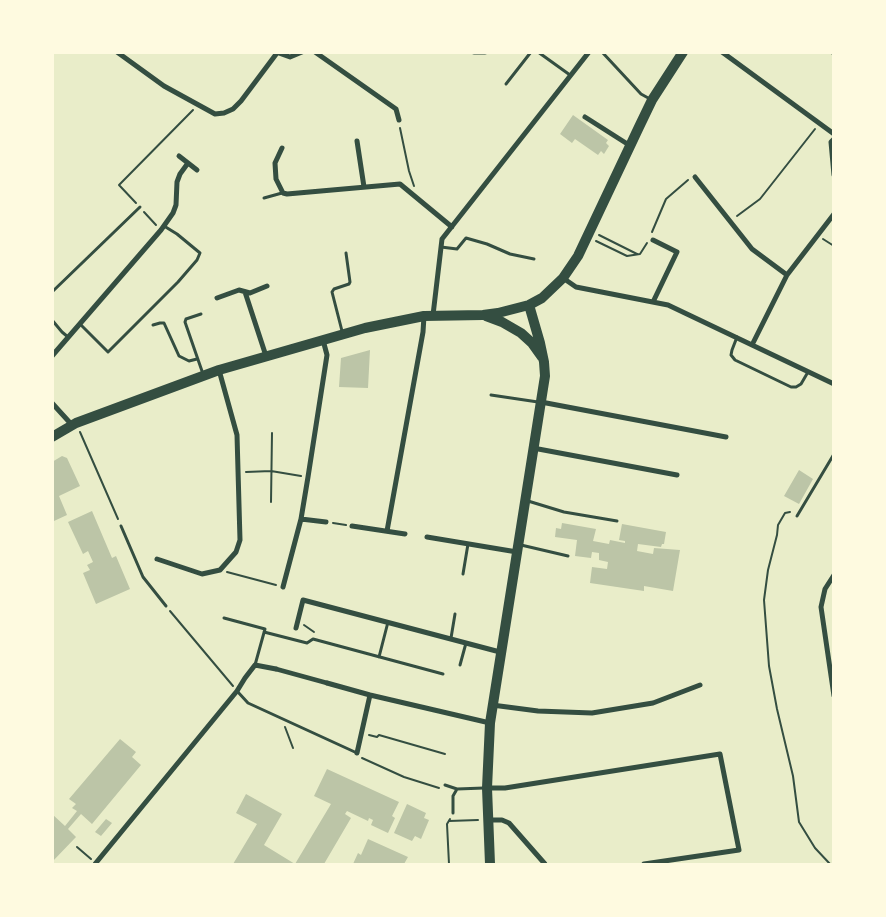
<!DOCTYPE html>
<html>
<head>
<meta charset="utf-8">
<style>
  body { margin:0 }
  #map { position:relative; width:886px; height:917px; overflow:hidden; background:#e9edc9; font-family:"Work Sans",sans-serif }
  canvas { display:block }
  .frame { position:absolute; inset:0; border:54px solid #fefae0; pointer-events:none }
</style>
</head>
<body>
<div id="map">
<canvas width="886" height="917"></canvas>
<div class="frame"></div>
</div>
<script>
const context = document.querySelector('canvas').getContext('2d');
context.lineJoin = 'round';
function fill(path, color) {
  context.fillStyle = color;
  context.fill(path, 'evenodd');
}
function toPath(rows) {
  const path = new Path2D();
  for (const r of rows) {
    path.moveTo(r[0], r[1]);
    for (let i = 2; i < r.length; i += 2) path.lineTo(r[i], r[i + 1]);
  }
  return path;
}
function trace(path, color, width, dash) {
  context.strokeStyle = color;
  context.lineWidth = width;
  context.lineCap = dash ? 'butt' : 'round';
  context.setLineDash(dash || []);
  context.stroke(path);
}
const building = toPath([
  [573,115,608,140,606,143,609,146,604,154,601,151,598,155,575,139,572,143,560,134],
  [370,350,368,388,339,387,341,358],
  [62,456,67,458,80,486,59,496,67,515,54,521,52,517,52,462],
  [799,470,813,479,799,504,784,496],
  [92,511,112,558,116,556,130,589,96,604,83,573,90,570,87,565,93,562,88,551,83,554,68,522],
  [562,523,596,529,593,541,609,544,610,540,625,543,625,541,619,540,622,524,666,532,664,544,662,544,661,547,638,544,637,551,653,554,654,548,680,550,673,591,644,586,644,591,590,583,592,567,607,569,608,562,599,560,599,553,592,552,591,558,575,556,577,540,555,537,556,528,561,529],
  [120,739,136,752,132,757,141,765,92,824,81,814,68,829,76,837,52,862,52,814,65,826,77,811,72,808,76,804,69,799],
  [327,769,399,802,392,816,395,818,388,833,371,825,373,820,369,818,368,821,347,811,345,814,351,818,324,864,295,864,331,804,314,796],
  [246,794,282,814,264,845,295,864,233,864,257,824,236,813],
  [407,804,426,813,424,818,429,820,421,839,415,836,412,841,394,833],
  [106,819,112,823,101,836,95,832],
  [368,839,408,857,404,864,353,864,358,853,361,855]
]);
const path = toPath([
  [830,52,834,55],
  [400,128,409,171,414,186],
  [136,203,119,185,193,110],
  [144,212,156,225],
  [737,216,760,199,815,129],
  [652,232,666,199,688,180],
  [599,235,637,254],
  [823,239,834,246],
  [596,241,627,256,640,254,647,243],
  [80,432,118,519],
  [246,472,271,471,301,476],
  [271,502,272,433],
  [790,512,785,513,778,525,777,535,768,570,764,600,769,666,777,709,793,776,799,822,815,848,830,864],
  [333,523,346,525],
  [227,572,276,585],
  [170,611,233,686],
  [304,625,314,632],
  [285,727,293,748],
  [369,735,377,737,379,735,445,754],
  [362,758,404,777,439,788],
  [449,821,478,820],
  [77,847,91,859],
  [449,864,447,824,450,819]
]);
const service = toPath([
  [538,52,570,75],
  [602,52,641,94,650,99],
  [506,84,531,52],
  [264,198,282,193],
  [441,247,457,249,466,238,487,244,510,254,534,259],
  [52,292,140,207],
  [201,314,186,319,185,322,203,374],
  [52,320,62,332,68,337],
  [80,324,108,352,178,282,197,260,200,253,177,234,164,226],
  [153,325,160,323,164,323,179,356,189,361,197,359],
  [342,331,332,292,334,289,349,284,350,282,346,253],
  [737,337,732,350,731,355,735,360,791,387,796,387,801,384,808,372],
  [491,395,538,402],
  [528,501,564,512,617,521],
  [797,516,834,454],
  [121,526,143,577,166,606],
  [521,545,568,556],
  [463,574,468,544],
  [224,618,265,629,255,665],
  [264,632,307,643,313,639,443,674],
  [451,638,455,614],
  [379,657,388,622],
  [460,665,466,643],
  [237,691,248,703,357,753],
  [445,785,457,789,484,788],
  [453,813,453,796,457,789]
]);
const pedestrian = toPath([
  [276,669,327,683]
]);
const minor = toPath([
  [117,52,164,86,215,114,224,113,233,109,241,101,277,53],
  [276,52,290,57,302,52],
  [315,52,396,109,399,120],
  [474,52,485,52],
  [722,52,834,134],
  [585,117,629,145],
  [834,139,831,142,834,175],
  [357,141,364,187],
  [282,148,275,163,276,179,283,193,287,194,400,184,452,227],
  [179,156,197,170],
  [695,177,752,249,787,275],
  [563,278,576,287,668,305,834,384],
  [245,292,266,356],
  [217,298,239,290,250,293,267,286],
  [653,302,677,252,653,240],
  [433,315,442,239,589,52],
  [752,345,787,275,834,214],
  [52,356,161,230,173,213,176,205,177,182,180,174,188,163],
  [541,402,726,437],
  [52,403,72,425],
  [533,448,677,475],
  [301,519,326,522],
  [352,526,405,534],
  [387,531,423,332,424,316],
  [427,537,517,552],
  [157,559,202,574,220,570,236,552,240,540,237,435,219,370],
  [834,575,825,589,821,607,834,696],
  [283,587,301,519,308,477,327,355,323,340],
  [296,628,303,600,500,652],
  [327,683,370,695,490,723],
  [492,705,538,711,592,713,653,703,700,685],
  [357,753,370,695],
  [487,788,505,788,720,754,739,850,644,864],
  [488,820,502,820,509,823,545,864],
  [95,864,237,691,245,678,255,665,276,669]
]);
const primary = toPath([
  [486,316,502,322,521,333,532,343,542,357],
  [52,437,76,423,219,370,365,328,424,316,483,315,498,313,529,305,542,298,563,278,578,256,639,127,652,100,683,52],
  [490,864,487,788,490,723,545,376,544,362,540,343,529,305]
]);
fill(building, '#bcc5a7');
trace(path, '#344e41', 2);
trace(service, '#344e41', 3);
trace(pedestrian, '#344e41', 4.5);
trace(minor, '#344e41', 5);
trace(primary, '#344e41', 10);
</script>
</body>
</html>
